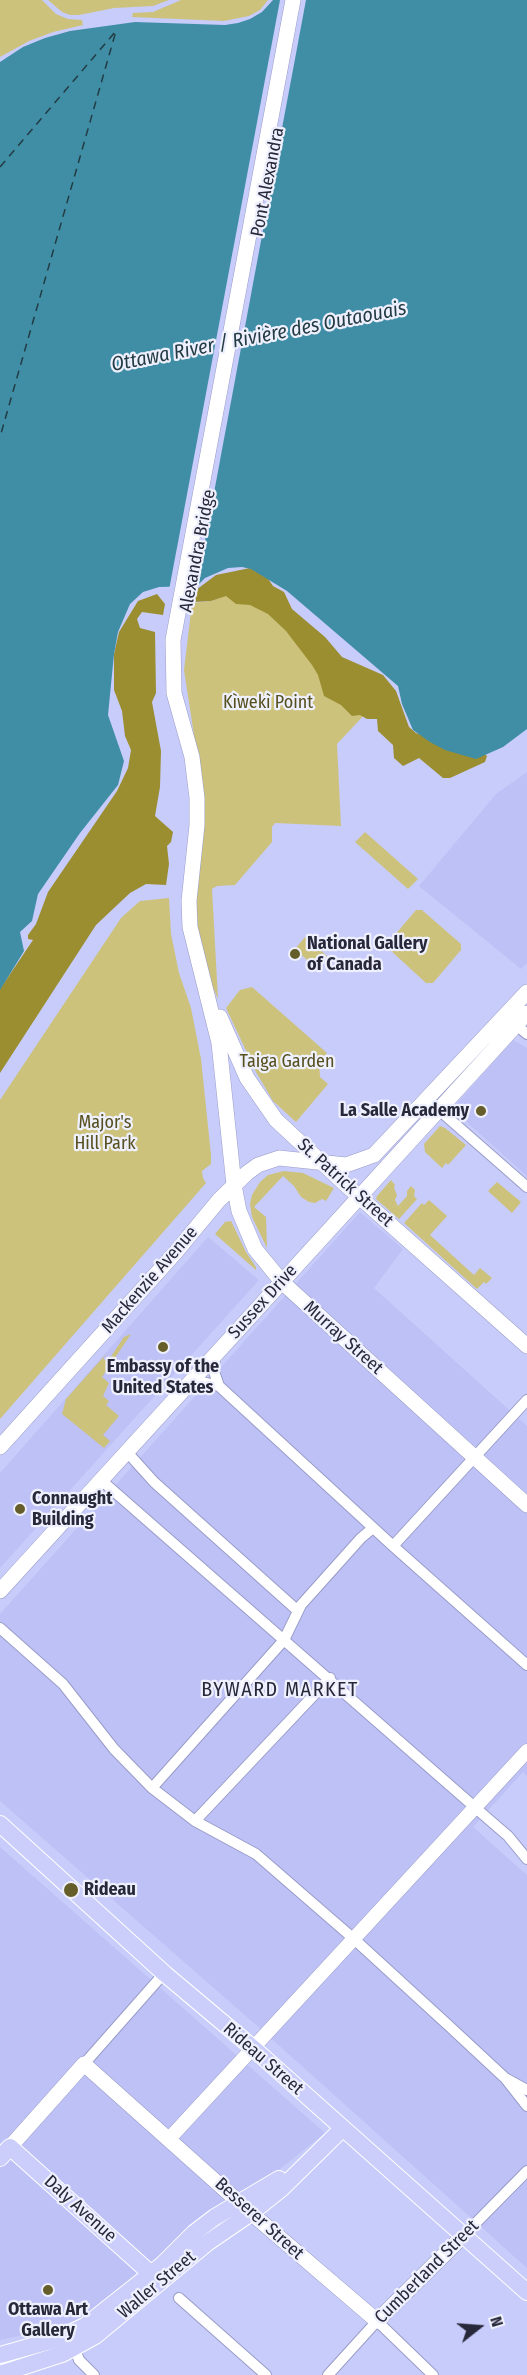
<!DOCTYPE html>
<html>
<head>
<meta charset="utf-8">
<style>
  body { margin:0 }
  #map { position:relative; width:527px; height:2375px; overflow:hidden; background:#c8ccfa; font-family:"Fira Sans Condensed",sans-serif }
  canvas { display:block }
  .north { position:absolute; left:449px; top:2297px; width:60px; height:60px; -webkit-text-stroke:4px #eff0fe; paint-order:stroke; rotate:73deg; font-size:16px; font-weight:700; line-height:24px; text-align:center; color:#27283a }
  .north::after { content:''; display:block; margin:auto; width:21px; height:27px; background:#27283a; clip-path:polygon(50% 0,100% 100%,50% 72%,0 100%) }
</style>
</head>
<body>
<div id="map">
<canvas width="527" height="2375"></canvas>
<div class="north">N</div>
</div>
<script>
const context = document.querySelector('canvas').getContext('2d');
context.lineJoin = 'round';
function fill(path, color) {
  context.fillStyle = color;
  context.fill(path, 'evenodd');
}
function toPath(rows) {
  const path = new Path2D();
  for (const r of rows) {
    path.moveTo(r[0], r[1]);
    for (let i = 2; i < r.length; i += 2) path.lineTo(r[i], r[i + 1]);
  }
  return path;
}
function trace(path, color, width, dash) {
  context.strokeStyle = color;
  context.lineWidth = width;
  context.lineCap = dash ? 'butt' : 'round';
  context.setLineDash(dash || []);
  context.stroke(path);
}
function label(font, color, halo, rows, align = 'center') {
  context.font = font + ' "Fira Sans Condensed",sans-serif';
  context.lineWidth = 4.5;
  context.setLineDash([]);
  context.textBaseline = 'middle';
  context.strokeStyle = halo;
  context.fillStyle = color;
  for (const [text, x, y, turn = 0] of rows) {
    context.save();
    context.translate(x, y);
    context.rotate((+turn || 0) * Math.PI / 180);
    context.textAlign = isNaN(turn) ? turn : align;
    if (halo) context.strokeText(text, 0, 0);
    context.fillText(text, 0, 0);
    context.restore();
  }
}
const built = toPath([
  [527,772,527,963,521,969,419,886,496,794],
  [513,1040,527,1048,527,1176,452,1109],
  [360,1212,403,1249,374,1288,527,1426,527,1776,523,1772,473,1827,527,1875,527,2268,255,2024,0,1801,0,1614],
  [208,1237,259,1280,0,1568,0,1473],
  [0,1847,325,2133,256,2188,212,2210,104,2302,74,2321,60,2327,0,2340]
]);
const green = toPath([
  [0,0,42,0,56,14,68,19,82,20,83,25,53,32,29,41,0,57],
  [48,0,169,0,153,6,114,8,79,15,70,15,62,12],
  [181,0,268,0,260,10,249,16,224,21,132,17,133,13,153,12],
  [261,590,381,697,337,744,341,826,275,823,272,827,272,842,235,885,217,886,212,889,218,999,202,962,195,926,201,781,184,670,192,603,211,601,236,592],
  [365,832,418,879,408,889,355,842],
  [169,898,171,934,179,973,191,1008,201,1059,211,1155,211,1164,202,1171,203,1178,206,1183,0,1419,0,1100,121,918,140,901],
  [416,910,422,910,461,944,461,950,433,983,426,983,389,949,388,943],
  [305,937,327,956,316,968,295,949],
  [252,987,327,1053,319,1062,320,1077,328,1084,296,1122,273,1101,256,1072,226,1008,240,990],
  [440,1126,445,1128,466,1145,448,1165,446,1163,442,1168,425,1152,424,1144],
  [284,1171,303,1173,334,1188,326,1201,322,1199,315,1203,309,1202,301,1197,294,1186,283,1176,254,1207,266,1217,267,1248,252,1217,250,1204,252,1195,260,1182,268,1175],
  [391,1180,395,1185,394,1188,397,1195,395,1200,398,1206,407,1196,407,1191,411,1186,415,1190,414,1196,417,1199,399,1219,376,1199,377,1196],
  [497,1182,521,1202,512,1213,488,1191],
  [429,1200,447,1216,430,1235,474,1275,480,1268,492,1278,486,1284,484,1282,477,1289,404,1223,422,1203,424,1205],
  [231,1221,246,1252,256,1267,256,1270,215,1234,225,1222],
  [131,1334,102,1377,109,1383,103,1396,109,1401,106,1405,119,1416,103,1435,110,1441,104,1448,62,1414,66,1399,106,1354,103,1359,108,1361,124,1337]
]);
const forest = toPath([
  [250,568,267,577,273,586,284,592,292,609,325,637,342,657,383,675,396,691,409,727,416,733,468,753,483,753,487,756,485,762,450,778,443,778,419,758,403,766,394,758,393,745,378,731,377,719,367,719,360,715,352,716,341,705,324,696,318,675,312,665,286,631,268,614,250,605,236,604,226,596,211,601,194,602,196,590,216,575],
  [157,594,165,604,163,615,142,612,137,619,140,628,155,632,156,693,152,702,161,751,160,787,155,816,173,832,171,842,167,846,169,864,166,885,146,884,130,893,96,925,0,1073,0,989,33,940,28,939,28,935,36,924,48,892,117,791,128,768,131,750,125,736,122,711,114,690,114,654,119,632,138,601]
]);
const water = toPath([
  [273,0,527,0,527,729,503,747,476,759,445,750,430,742,413,730,402,704,398,686,287,591,251,569,242,567,228,568,205,578,197,586,159,587,143,592,130,604,118,632,114,654,108,715,124,761,118,785,80,833,38,894,32,921,20,932,24,951,0,990,0,62,23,47,45,38,70,31,135,22,225,25,238,23,250,19,262,12]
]);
const pier = toPath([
  [280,0,306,0,196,589,169,590]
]);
const ferry = toPath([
  [0,167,116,31,0,437]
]);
const minor = toPath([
  [516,1025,527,1034],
  [438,1109,527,1187],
  [216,1354,213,1369,219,1386],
  [188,1386,203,1382,219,1386,393,1546,527,1665],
  [127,1452,154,1482,298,1611],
  [101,1480,486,1817,508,1836,527,1859],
  [393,1546,527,1400],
  [0,1628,63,1684,114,1749,152,1788,195,1821,256,1854,354,1939,448,2025,505,2078,527,2106],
  [152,1788,284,1640,301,1605,361,1538,373,1528],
  [195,1821,330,1678],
  [84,2064,159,1979],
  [505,2078,527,2090],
  [464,2235,527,2171],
  [179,2298,266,2375],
  [75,2349,79,2360,94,2375],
  [328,2375,377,2321,433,2375]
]);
const tertiary = toPath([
  [169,2139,527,1751]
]);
const secondary = toPath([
  [293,0,173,640,174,693,192,757,197,798,197,825,189,901,190,927,219,1043,234,1185,239,1211,255,1249,282,1282,527,1505],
  [220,1017,247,1078,276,1120,346,1185,527,1346],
  [0,1447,175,1253,219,1200,247,1173,258,1165,279,1158,346,1165,374,1155,527,992],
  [0,1591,527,1013],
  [10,2147,84,2064,251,2213,377,2321,464,2235]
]);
const primary = toPath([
  [0,1824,165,1974,253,2048,527,2292],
  [0,2158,10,2147,159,2281],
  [0,2355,57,2339,85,2326,162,2265,194,2233,215,2217,279,2179],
  [0,2374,62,2354,95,2336,207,2243,251,2213,281,2189,342,2129]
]);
const markers = [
  [295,954,6,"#655d2a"],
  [481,1111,6,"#655d2a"],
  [163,1347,6,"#655d2a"],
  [20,1509,6,"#655d2a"],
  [71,1890,8,"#655d2a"],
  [48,2290,6,"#655d2a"]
];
const streetNames = [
  ["Pont Alexandra",268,182,-79],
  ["Alexandra Bridge",198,551,-79],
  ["St. Patrick Street",345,1183,42],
  ["Mackenzie Avenue",150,1280,-49],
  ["Sussex Drive",263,1302,-48],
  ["Murray Street",343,1338,42],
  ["Rideau Street",263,2059,41],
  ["Daly Avenue",80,2209,42],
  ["Besserer Street",259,2219,42],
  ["Cumberland Street",427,2272,-45],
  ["Waller Street",157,2285,-40]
];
const parkNames = [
  ["Kìwekì Point",268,703],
  ["Taiga Garden",287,1062],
  ["Major's",105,1123],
  ["Hill Park",105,1144]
];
const poiNames = [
  ["National Gallery",307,944],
  ["of Canada",307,965],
  ["La Salle Academy",469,1111,"right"],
  ["Embassy of the",163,1367,"center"],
  ["United States",163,1388,"center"],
  ["Connaught",32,1499],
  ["Building",32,1520],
  ["Rideau",84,1890],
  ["Ottawa Art",48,2310,"center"],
  ["Gallery",48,2331,"center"]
];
const waterNames = [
  ["Ottawa River / Rivière des Outaouais",259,337,-11]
];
const neighbourhoodNames = [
  ["BYWARD MARKET",280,1690]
];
fill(built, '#bdc1f6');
fill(green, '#cdc27b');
fill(forest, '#9b8e31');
fill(water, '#3f8ea6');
fill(pier, '#c8ccfa');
trace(ferry, '#233c44', 1.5, [8, 6]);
trace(minor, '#999cc8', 12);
trace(tertiary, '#999cc8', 15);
trace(secondary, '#999cc8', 16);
trace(primary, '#fff', 18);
trace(minor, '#fff', 10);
trace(tertiary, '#fff', 14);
trace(secondary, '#fff', 15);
trace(primary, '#cbcefa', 16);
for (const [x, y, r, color] of markers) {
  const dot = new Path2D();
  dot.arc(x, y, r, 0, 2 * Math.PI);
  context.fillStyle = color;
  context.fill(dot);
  trace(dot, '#eff0fe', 2);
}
label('18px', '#27283a', '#eff0fe', streetNames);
label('18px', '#564f1e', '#eff0fe', parkNames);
label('bold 18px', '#27283a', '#eff0fe', poiNames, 'left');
label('italic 20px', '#233c44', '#eff0fe', waterNames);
context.letterSpacing = '1.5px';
label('20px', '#27283a', '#eff0fe', neighbourhoodNames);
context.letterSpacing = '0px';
</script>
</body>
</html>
